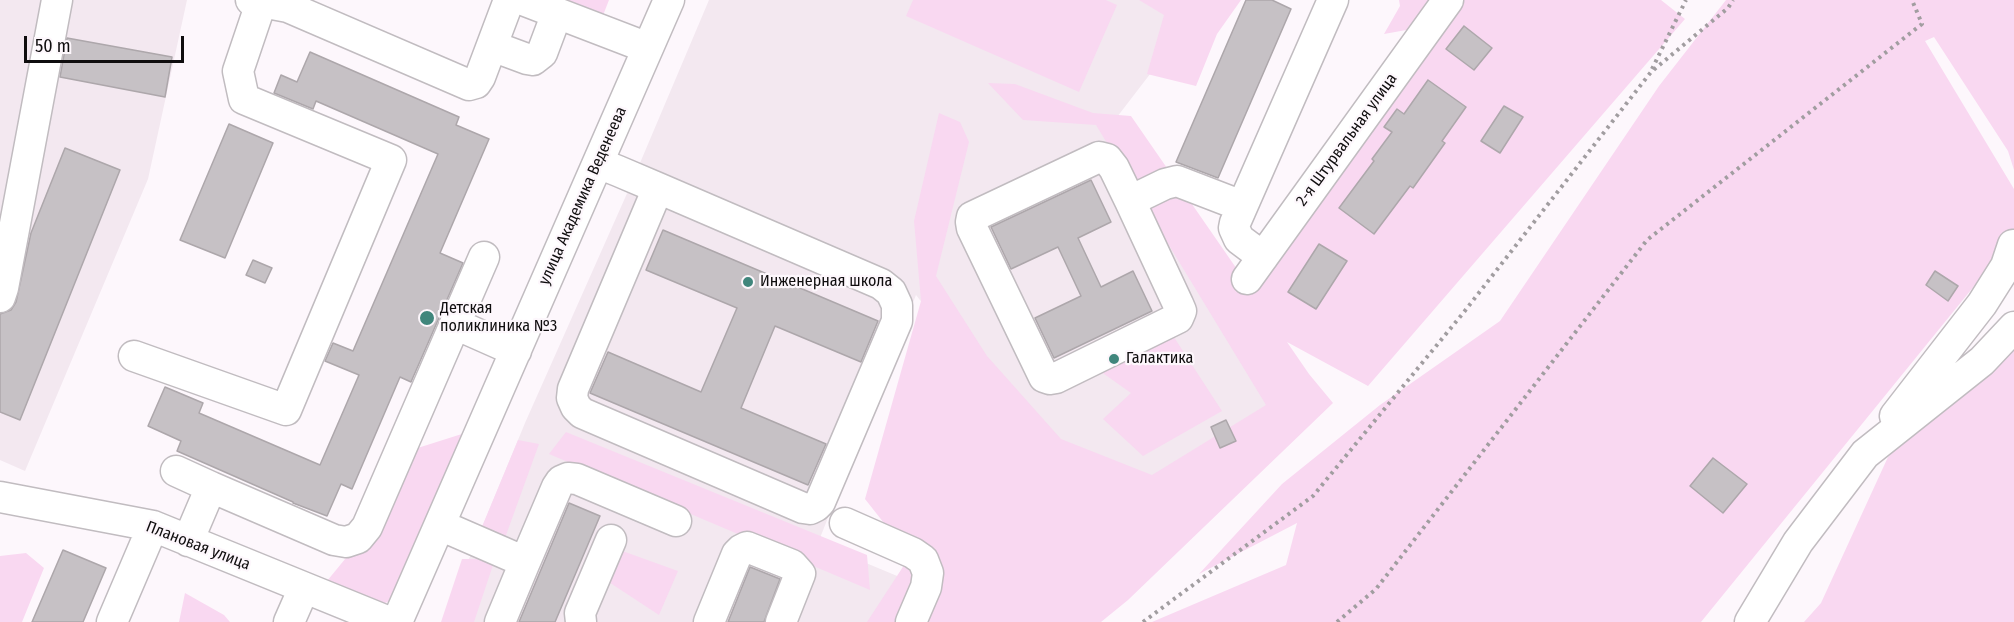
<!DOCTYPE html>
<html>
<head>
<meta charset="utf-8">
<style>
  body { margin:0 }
  #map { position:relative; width:2014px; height:622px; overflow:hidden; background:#fdf7fc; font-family:"Fira Sans Condensed",sans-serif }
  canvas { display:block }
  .scale { position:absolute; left:24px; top:36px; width:160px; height:27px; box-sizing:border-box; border:3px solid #0f0d0e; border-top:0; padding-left:8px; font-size:18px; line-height:21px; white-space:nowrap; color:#0f0d0e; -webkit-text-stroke:4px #fdf7fc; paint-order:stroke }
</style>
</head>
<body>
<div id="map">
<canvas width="2014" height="622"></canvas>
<div class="scale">50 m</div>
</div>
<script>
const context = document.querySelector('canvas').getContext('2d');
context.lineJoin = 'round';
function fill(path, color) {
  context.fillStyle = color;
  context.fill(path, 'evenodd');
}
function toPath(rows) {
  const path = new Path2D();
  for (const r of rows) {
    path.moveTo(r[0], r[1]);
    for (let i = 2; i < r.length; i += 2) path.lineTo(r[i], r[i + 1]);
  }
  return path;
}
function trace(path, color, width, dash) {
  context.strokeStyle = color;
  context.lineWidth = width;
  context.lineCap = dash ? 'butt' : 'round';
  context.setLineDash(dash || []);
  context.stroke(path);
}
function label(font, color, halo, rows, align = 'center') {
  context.font = font + ' "Fira Sans Condensed",sans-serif';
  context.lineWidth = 4.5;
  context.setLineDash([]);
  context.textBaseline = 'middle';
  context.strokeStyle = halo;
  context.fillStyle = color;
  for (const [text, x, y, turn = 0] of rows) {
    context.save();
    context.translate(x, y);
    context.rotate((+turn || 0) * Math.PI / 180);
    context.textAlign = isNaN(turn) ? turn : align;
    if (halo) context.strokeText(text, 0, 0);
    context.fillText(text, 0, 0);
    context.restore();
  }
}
const built = toPath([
  [0,0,187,0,148,179,25,471,0,460],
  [709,0,1181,0,1157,65,1104,134,1293,407,1134,576,916,295,818,543,902,578,884,622,443,622,525,423,629,189]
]);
const green = toPath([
  [540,0,609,0,600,23],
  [913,0,1106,0,1117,5,1079,92,906,16],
  [1139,0,1241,0,1217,34,1196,86,1147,74,1164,15],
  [1399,0,1446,0,1423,27,1384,34,1400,6],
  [1464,0,1661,0,1685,19,1368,386,1287,342,1309,374,1333,403,1128,600,1101,622,867,622,910,556,865,499,921,301,914,221,939,113,960,122,969,142,936,276,987,356,1061,439,1152,475,1266,405,1096,125,1023,120,988,83,1015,84,1093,113,1131,116,1250,288],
  [1726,0,2014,0,2014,170,2008,151,1934,37,1925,41,2014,189,2014,237,1701,622,1152,622,1286,565,1297,523,1199,574,1282,484,1380,405,1500,321,1659,86],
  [1168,328,1222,411,1143,456,1103,419,1131,393,1090,364],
  [2014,341,2014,622,1804,622,1821,603,1888,457],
  [566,432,867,555,870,590,549,454],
  [465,433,410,593,380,605,327,581,364,536,405,452],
  [518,440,539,444,505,538,481,529],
  [603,544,678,571,659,615,592,571],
  [26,553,44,568,22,622,0,622,0,556],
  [462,559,495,559,474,622,441,622],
  [185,593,224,615,230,622,179,622]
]);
const building = toPath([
  [1246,0,1272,0,1291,9,1218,178,1176,162,1246,0],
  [1464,26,1492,48,1474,70,1446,49,1464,26],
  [67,38,172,57,165,97,60,77,67,38],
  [310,52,459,117,456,125,489,139,440,253,463,263,411,382,400,377,352,489,341,484,327,516,293,503,293,502,177,451,181,441,148,426,165,387,203,403,199,413,320,465,359,375,325,361,333,343,353,351,438,154,316,101,313,109,274,93,281,75,297,82,310,52],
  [1428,80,1466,107,1442,141,1445,143,1413,188,1410,186,1374,234,1339,208,1374,161,1372,159,1392,132,1384,127,1397,109,1404,114,1428,80],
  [1504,106,1523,117,1500,153,1481,141,1504,106],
  [229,124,273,143,225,258,180,240,229,124],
  [65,148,120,170,20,420,0,412,0,314,11,310,16,302,31,233,65,148],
  [1091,180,1111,222,1078,238,1101,287,1133,271,1152,311,1054,358,1035,318,1081,296,1058,247,1011,269,991,227,1091,180],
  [663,230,878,321,861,362,775,326,741,408,826,444,808,485,590,393,608,352,701,392,737,308,646,270,663,230],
  [1319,244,1347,261,1316,309,1288,292,1319,244],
  [253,260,272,268,265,283,246,275,253,260],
  [1935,271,1958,286,1948,301,1926,285,1935,271],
  [1226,420,1236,441,1220,448,1211,427,1226,420],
  [1713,458,1747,484,1723,513,1690,486,1713,458],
  [569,503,600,516,555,622,519,622,569,503],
  [63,550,106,568,83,622,32,622,63,550],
  [750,567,780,579,764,622,728,622,750,567]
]);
const path = toPath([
  [1652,69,1686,0],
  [1143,622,1313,496,1464,312,1651,72,1728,8,1733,0],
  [1337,622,1376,589,1647,240,1922,24,1912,0]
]);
const minor = toPath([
  [251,0,288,7,469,85,476,83,480,77,509,0],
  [523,0,648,48],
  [492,46,527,59,533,60,542,53,557,13],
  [598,163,618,171,658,188,881,284,891,292,897,305,897,321,820,502,816,506,810,509,803,508,582,413,576,407,572,398,573,389,658,188],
  [1130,201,1178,304,1181,311,1178,318,1056,378,1050,379,1044,377,972,228,971,222,972,217,1099,157,1107,159,1114,168,1130,201,1165,184,1177,181,1242,206],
  [1263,257,1239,239,1234,228,1235,223,1333,0],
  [1247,279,1448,0],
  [0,297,3,288,57,0],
  [455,324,516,351],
  [134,356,286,410,391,160,244,99,238,71,262,0],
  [1895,416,1982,304,2006,266,2013,245],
  [176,471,211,487],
  [0,497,153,526,389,622],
  [845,523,913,553,923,560,928,573,926,587,911,622],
  [440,525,525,562,500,622],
  [188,541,211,487,334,540,346,542,358,538,367,527,484,257],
  [525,562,557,487,561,481,568,478,577,479,676,521],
  [112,622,153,526],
  [289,622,304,588],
  [397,622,669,0],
  [581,622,580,613,611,540],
  [709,622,737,554,741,550,747,547,792,565,800,574,781,622],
  [1750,622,1798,542,1865,454,1982,361,2014,327]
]);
const markers = [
  [748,282,6,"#40867c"],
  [427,318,8,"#40867c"],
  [1114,359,6,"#40867c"]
];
const streetNames = [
  ["2-я Штурвальная улица",1347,140,-54],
  ["улица Академика Веденеева",583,196,-66],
  ["Плановая улица",198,546,21]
];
const poiNames = [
  ["Инженерная школа",760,282],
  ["Детская",440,309],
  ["поликлиника №3",440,327],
  ["Галактика",1126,359]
];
fill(built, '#f3e8f0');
fill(green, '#f9d8f1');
fill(building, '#c6c1c5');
trace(building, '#ada7ab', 1.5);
trace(minor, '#c1bcc0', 33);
trace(path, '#a19da0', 4, [3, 4.5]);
trace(minor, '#fff', 30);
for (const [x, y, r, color] of markers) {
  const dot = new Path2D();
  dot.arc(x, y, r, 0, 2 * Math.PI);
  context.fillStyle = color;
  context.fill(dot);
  trace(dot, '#fdf7fc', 2);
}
label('16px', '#0f0d0e', '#fdf7fc', streetNames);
label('16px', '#0f0d0e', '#fdf7fc', poiNames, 'left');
</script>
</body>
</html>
